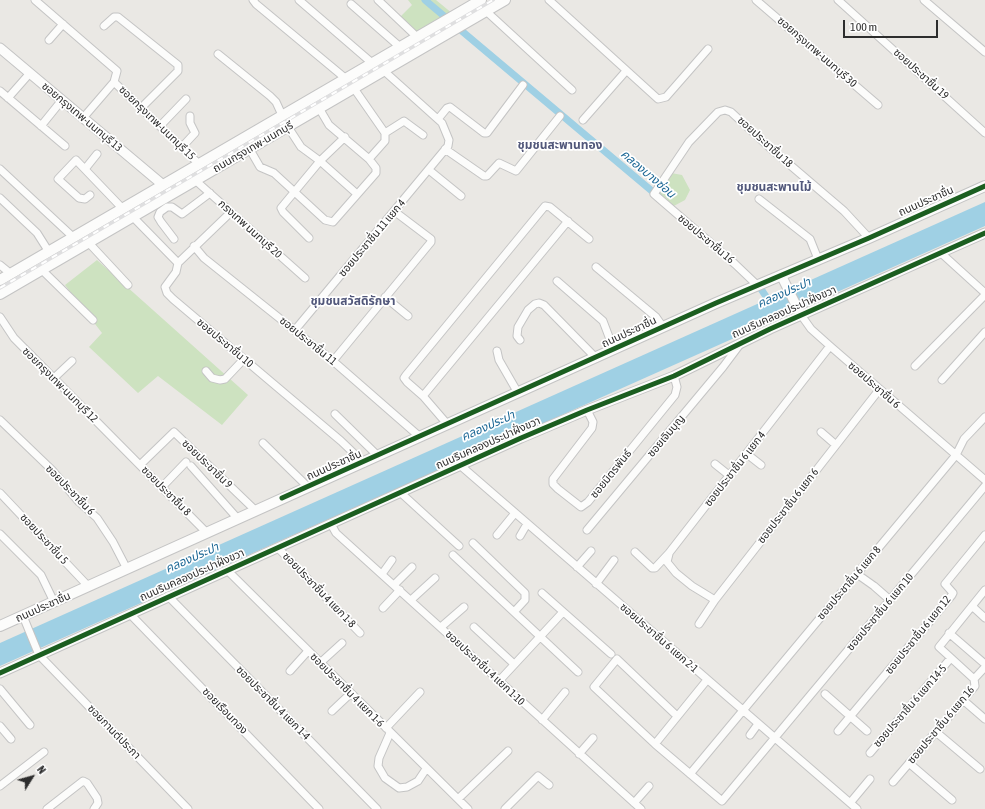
<!DOCTYPE html>
<html>
<head>
<meta charset="utf-8">
<style>
  body { margin:0 }
  #map { position:relative; width:985px; height:809px; overflow:hidden; background:#eae8e4; font-family:"Asap Condensed",sans-serif }
  canvas { display:block }
  .north { position:absolute; left:12px; top:757px; width:40px; height:40px; -webkit-text-stroke:3px #fff; paint-order:stroke; rotate:53deg; font-size:11px; font-weight:700; line-height:16px; text-align:center; color:#2d2d2d }
  .north::after { content:''; display:block; margin:auto; width:14px; height:18px; background:#2d2d2d; clip-path:polygon(50% 0,100% 100%,50% 72%,0 100%) }
  .scale { position:absolute; left:843px; top:20px; width:95px; height:18px; box-sizing:border-box; border:2px solid #2d2d2d; border-top:0; padding-left:5px; font-size:12px; line-height:14px; white-space:nowrap; color:#2d2d2d; -webkit-text-stroke:3px #fff; paint-order:stroke }
</style>
</head>
<body>
<div id="map">
<canvas width="985" height="809"></canvas>
<div class="north">N</div>
<div class="scale">100 m</div>
</div>
<script>
const context = document.querySelector('canvas').getContext('2d');
context.lineJoin = 'round';
function fill(path, color) {
  context.fillStyle = color;
  context.fill(path, 'evenodd');
}
function toPath(rows) {
  const path = new Path2D();
  for (const r of rows) {
    path.moveTo(r[0], r[1]);
    for (let i = 2; i < r.length; i += 2) path.lineTo(r[i], r[i + 1]);
  }
  return path;
}
function trace(path, color, width, dash) {
  context.strokeStyle = color;
  context.lineWidth = width;
  context.lineCap = dash ? 'butt' : 'round';
  context.setLineDash(dash || []);
  context.stroke(path);
}
function label(font, color, halo, rows, align = 'center') {
  context.font = font + ' "Asap Condensed","Noto Sans Thai",sans-serif';
  context.lineWidth = 3.5;
  context.setLineDash([]);
  context.textBaseline = 'middle';
  context.strokeStyle = halo;
  context.fillStyle = color;
  for (const [text, x, y, turn = 0] of rows) {
    context.save();
    context.translate(x, y);
    context.rotate((+turn || 0) * Math.PI / 180);
    context.textAlign = isNaN(turn) ? turn : align;
    if (halo) context.strokeText(text, 0, 0);
    context.fillText(text, 0, 0);
    context.restore();
  }
}
const green = toPath([
  [408,0,436,0,453,14,417,32,400,17,412,5],
  [671,173,682,175,690,190,685,200,672,207,656,192],
  [97,260,248,395,222,425,158,376,138,393,89,347,102,333,65,285]
]);
const water = toPath([
  [985,202,985,226,0,666,0,643]
]);
const canal = toPath([
  [425,0,659,197],
  [757,283,773,307]
]);
const minor = toPath([
  [35,0,117,71,114,82,83,118],
  [253,0,256,4,345,78],
  [299,0,372,63],
  [378,0,417,37],
  [549,0,658,99,666,97,708,49],
  [756,0,878,105],
  [838,0,985,133],
  [924,0,985,52],
  [351,4,400,47],
  [486,11,572,90],
  [104,26,114,17,118,17,178,65,178,71,141,108],
  [49,40,63,24],
  [218,54,270,96,276,102,282,115],
  [114,82,199,164],
  [353,87,385,133,385,141,369,159],
  [0,91,65,146],
  [8,98,30,73],
  [438,119,447,108,450,107,484,133,487,133,523,85],
  [583,120,626,71],
  [41,126,62,100],
  [160,126,186,99],
  [288,127,301,147,320,161,357,194],
  [385,133,404,121,423,135],
  [182,147,195,133,190,123,190,116],
  [249,148,260,167,274,173,325,220,333,222,376,173,376,168,369,159,329,125,319,108],
  [445,149,484,176,487,176,499,163,516,171,560,116],
  [0,169,73,237],
  [85,169,97,154],
  [429,170,461,196],
  [195,180,305,278],
  [90,195,85,199,79,198,58,179,76,160,122,208],
  [0,198,37,233,49,252],
  [759,199,810,239,818,259],
  [231,212,178,263,176,272,165,287,167,293,173,299,341,441,364,463],
  [132,216,178,263],
  [309,238,283,212,281,208,320,161,345,137],
  [174,239,161,222,158,217,160,212,167,207,172,207,182,214,210,193],
  [88,242,128,285],
  [194,246,204,258,333,361,420,437],
  [941,253,985,293],
  [0,265,11,274],
  [596,267,656,317,663,327],
  [41,269,93,320],
  [557,281,603,321,614,350],
  [757,285,735,264,654,194,689,142,718,112,725,110,731,112,769,147,844,211,869,238],
  [385,297,408,316],
  [801,315,811,329,830,346,985,480],
  [0,317,14,338,207,533],
  [295,330,448,146,449,140,442,123,383,70],
  [520,340,517,336,518,327,528,310,535,304,539,303,544,305,596,358],
  [497,351,499,360,518,393],
  [333,361,431,242,431,239,394,211],
  [915,366,985,295],
  [206,371,212,378,220,380,225,379,244,359],
  [54,378,72,361],
  [942,380,985,332],
  [423,396,568,221],
  [587,410,593,422,592,428,553,479,553,484,558,489,581,507,588,502,675,395,677,387,674,376],
  [335,414,378,456],
  [0,420,52,470,79,502,97,518,113,542,127,569],
  [448,425,423,396,407,382,404,378,406,375,545,206,550,207,589,239],
  [821,432,836,445],
  [263,443,308,487],
  [747,454,761,465],
  [715,464,730,476],
  [140,465,174,432,256,511],
  [191,466,238,519],
  [461,466,857,809],
  [162,487,186,462],
  [0,493,88,586],
  [401,493,459,546],
  [331,524,336,533,641,809],
  [587,530,723,367,741,343],
  [0,534,41,575,54,602],
  [497,535,515,513],
  [520,536,527,524],
  [473,543,525,593,525,600,514,612],
  [278,548,360,633],
  [635,552,652,568,655,568,669,553,830,346],
  [669,554,667,562,676,573,692,586,715,600],
  [453,555,578,672],
  [577,567,591,551],
  [227,570,468,809],
  [382,574,392,560],
  [857,574,874,586,890,600],
  [596,584,614,560],
  [394,585,412,567],
  [542,593,611,654],
  [168,596,377,809],
  [411,600,435,578],
  [972,606,985,618],
  [383,608,400,590],
  [130,614,319,809],
  [23,616,39,655,188,809],
  [699,624,715,600,879,390],
  [441,627,464,607],
  [474,627,514,664],
  [949,633,985,664],
  [320,663,342,643],
  [290,671,308,651],
  [974,679,939,647,985,590],
  [499,681,563,612],
  [0,689,30,725],
  [825,694,867,731],
  [963,700,985,719],
  [332,711,350,694],
  [677,716,617,659,594,687,655,744,722,801,985,486],
  [542,720,565,692],
  [0,726,11,739],
  [386,728,420,692],
  [838,731,952,595,953,593,945,584,985,535],
  [936,732,980,769],
  [390,733,379,758,378,766,385,778,399,788,407,787,418,781,426,769],
  [750,735,758,724],
  [655,744,707,680],
  [870,753,950,659],
  [579,754,593,738],
  [909,763,952,800],
  [690,774,956,455,964,439,985,417],
  [893,782,975,686,974,679,985,667],
  [0,786,44,752],
  [458,799,508,751],
  [634,803,649,786],
  [850,803,870,779],
  [47,809,83,781,87,783,97,798,98,803,94,809],
  [505,809,538,776,549,785]
]);
const tertiary = toPath([
  [0,48,163,185],
  [781,275,801,315],
  [0,673,521,438,587,410,674,376,770,329,985,233]
]);
const secondary = toPath([
  [0,280,481,0],
  [0,294,505,0],
  [0,626,716,303,869,238,985,186]
]);
const rail = toPath([
  [0,288,493,0]
]);
const cycleway = toPath([
  [282,498,716,303,869,238,985,186],
  [0,673,521,438,587,410,674,376,770,329,985,233]
]);
const streetNames = [
  ["ซอยกรุงเทพ-นนทบุรี 30",817,52,41],
  ["ซอยประชาชื่น 19",921,74,42],
  ["ซอยกรุงเทพ-นนทบุรี 13",82,117,40],
  ["ซอยกรุงเทพ-นนทบุรี 15",157,123,44],
  ["ซอยประชาชื่น 18",765,142,42],
  ["ถนนกรุงเทพ-นนทบุรี",253,147,-30],
  ["ถนนประชาชื่น",926,201,-24],
  ["กรงเทพ นนทบุรี 20",250,229,42],
  ["ซอยประชาชื่น 11 แยก 4",372,238,-50],
  ["ซอยประชาชื่น 16",706,239,40],
  ["ถนนริมคลองประปาฝั่งขวา",784,312,-24],
  ["ถนนประชาชื่น",629,332,-25],
  ["ซอยประชาชื่น 11",308,341,39],
  ["ซอยประชาชื่น 10",225,343,40],
  ["ซอยกรุงเทพ-นนทบุรี 12",60,385,45],
  ["ซอยประชาชื่น 6",874,385,41],
  ["ซอยเจิมบุญ",666,436,-50],
  ["ถนนริมคลองประปาฝั่งขวา",488,443,-24],
  ["ซอยประชาชื่น 9",207,464,44],
  ["ถนนประชาชื่น",334,465,-24],
  ["ซอยประชาชื่น 6 แยก 4",735,469,-52],
  ["ซอยมิตรพันธ์",611,474,-51],
  ["ซอยประชาชื่น 6",70,490,46],
  ["ซอยประชาชื่น 8",166,491,45],
  ["ซอยประชาชื่น 6 แยก 6",788,506,-52],
  ["ซอยประชาชื่น 5",44,539,47],
  ["ถนนริมคลองประปาฝั่งขวา",192,575,-24],
  ["ซอยประชาชื่น 6 แยก 8",849,583,-50],
  ["ซอยประชาชื่น 4 แยก 1-8",319,590,46],
  ["ถนนประชาชื่น",43,607,-24],
  ["ซอยประชาชื่น 6 แยก 10",880,612,-50],
  ["ซอยประชาชื่น 6 แยก 12",918,635,-51],
  ["ซอยประชาชื่น 6 แยก 2-1",659,638,41],
  ["ซอยประชาชื่น 4 แยก 1-10",485,668,43],
  ["ซอยประชาชื่น 4 แยก 1-6",347,690,45],
  ["ซอยประชาชื่น 4 แยก 1-4",273,703,45],
  ["ซอยประชาชื่น 6 แยก 14-5",910,706,-49],
  ["ซอยเรือนทอง",225,711,46],
  ["ซอยประชาชื่น 6 แยก 16",941,725,-50],
  ["ซอยกานต์ประภา",114,732,46]
];
const neighbourhoodNames = [
  ["ชุมชนสะพานทอง",560,145],
  ["ชุมชนสะพานไม้",774,187],
  ["ชุมชนสวัสดิรักษา",353,301]
];
const waterNames = [
  ["คลองบางซ่อน",648,174,40],
  ["คลองประปา",784,293,-24],
  ["คลองประปา",488,426,-24],
  ["คลองประปา",192,558,-24]
];
fill(green, '#cde2c0');
fill(water, '#9fd0e4');
trace(canal, '#9fd0e4', 7);
trace(minor, '#c4c4c4', 9);
trace(tertiary, '#c4c4c4', 11);
trace(secondary, '#c4c4c4', 12);
trace(minor, '#fcfcfb', 7);
trace(tertiary, '#fcfcfb', 9);
trace(secondary, '#fcfcfb', 10);
trace(rail, '#dfdfe0', 3.5);
trace(rail, '#fff', 2, [6]);
trace(cycleway, '#1b5e20', 5);
label('11px', '#2d2d2d', '#fff', streetNames);
label('bold 12px', '#51577a', '#fff', neighbourhoodNames);
label('italic 12px', '#1a6694', '#fff', waterNames);
</script>
</body>
</html>
